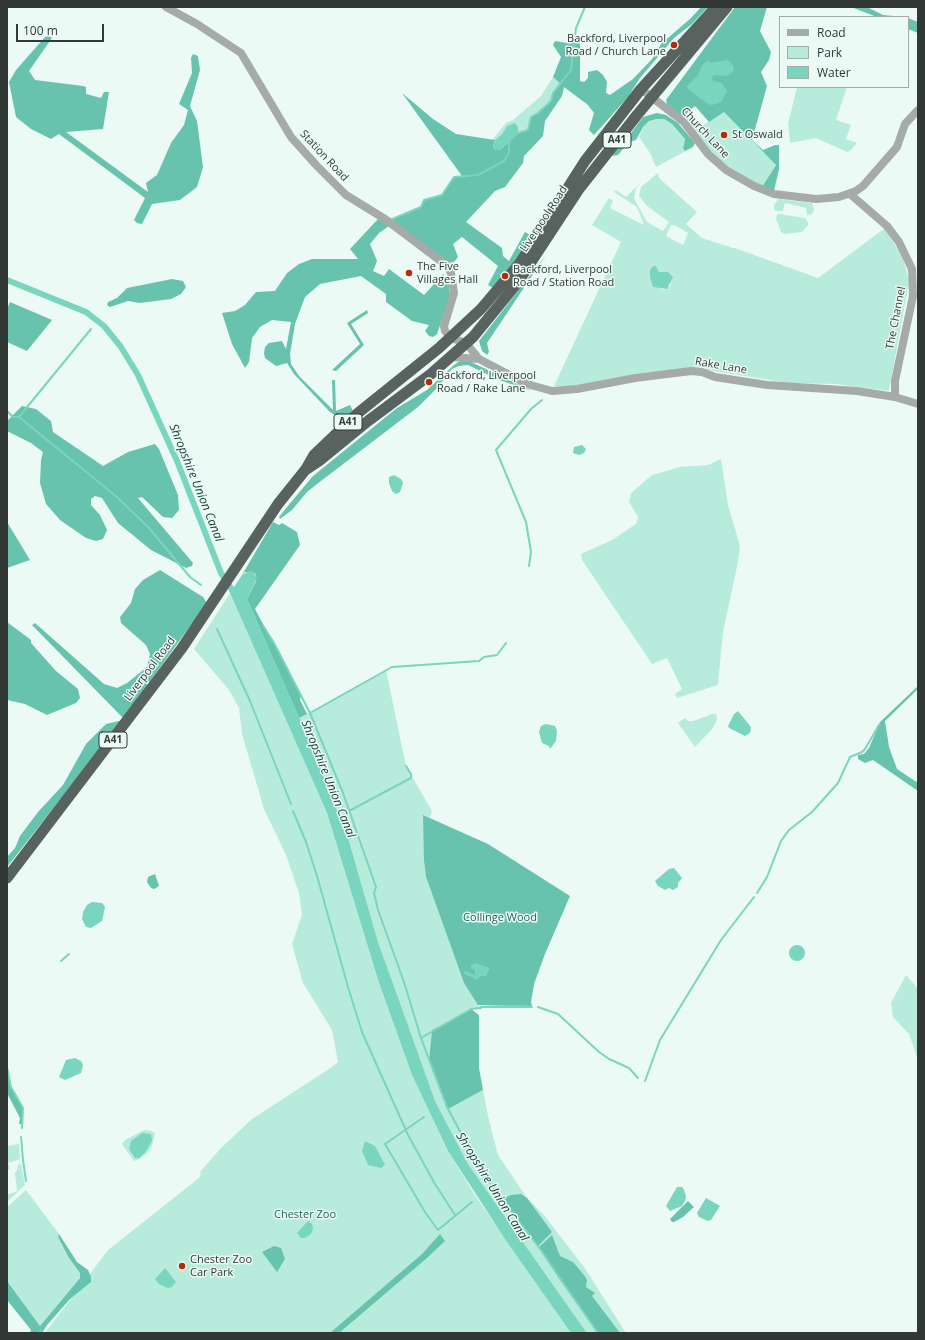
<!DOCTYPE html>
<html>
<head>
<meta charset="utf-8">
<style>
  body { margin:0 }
  #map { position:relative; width:925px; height:1340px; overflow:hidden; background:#ecfaf5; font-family:"Open Sans",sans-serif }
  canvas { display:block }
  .frame { position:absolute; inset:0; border:8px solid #323836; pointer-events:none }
  .legend { position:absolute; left:779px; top:16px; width:130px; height:72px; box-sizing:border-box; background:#ecfaf5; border:1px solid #a2aca9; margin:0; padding:5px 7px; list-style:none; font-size:12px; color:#323836 }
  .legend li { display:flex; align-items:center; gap:8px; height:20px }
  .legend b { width:20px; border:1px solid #a2aca9 }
  .scale { position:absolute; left:16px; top:24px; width:88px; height:18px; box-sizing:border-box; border:2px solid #323836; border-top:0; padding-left:5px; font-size:12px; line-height:14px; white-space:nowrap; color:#323836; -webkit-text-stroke:3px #ecfaf5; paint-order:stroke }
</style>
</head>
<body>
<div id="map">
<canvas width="925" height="1340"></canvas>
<div class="frame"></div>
<ul class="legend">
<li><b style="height:5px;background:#a6abaa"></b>Road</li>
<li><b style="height:11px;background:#b7ecdd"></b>Park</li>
<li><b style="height:11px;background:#79d5be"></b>Water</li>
</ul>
<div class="scale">100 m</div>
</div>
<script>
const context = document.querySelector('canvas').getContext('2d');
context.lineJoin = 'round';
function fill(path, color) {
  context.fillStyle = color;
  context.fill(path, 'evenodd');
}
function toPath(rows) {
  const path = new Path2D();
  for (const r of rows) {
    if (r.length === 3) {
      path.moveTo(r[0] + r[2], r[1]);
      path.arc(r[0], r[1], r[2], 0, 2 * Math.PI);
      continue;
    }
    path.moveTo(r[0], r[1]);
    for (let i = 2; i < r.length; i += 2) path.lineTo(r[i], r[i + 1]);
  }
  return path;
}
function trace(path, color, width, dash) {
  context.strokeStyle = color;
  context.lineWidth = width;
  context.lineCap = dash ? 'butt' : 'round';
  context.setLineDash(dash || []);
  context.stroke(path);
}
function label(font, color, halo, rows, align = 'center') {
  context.font = font + ' "Open Sans",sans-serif';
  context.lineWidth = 3;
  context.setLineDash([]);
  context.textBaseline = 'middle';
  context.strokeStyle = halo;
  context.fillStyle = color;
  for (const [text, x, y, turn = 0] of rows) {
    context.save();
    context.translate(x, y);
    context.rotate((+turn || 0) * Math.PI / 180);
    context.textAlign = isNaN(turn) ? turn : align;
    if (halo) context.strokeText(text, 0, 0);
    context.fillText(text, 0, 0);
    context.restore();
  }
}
const green = toPath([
  [553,77,562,82,553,93,551,101,538,113,531,117,528,130,518,133,518,127,507,126,502,134,495,140,492,140,506,123,513,120,541,96],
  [797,87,847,87,836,120,851,125,846,139,857,143,851,150,847,152,816,138,790,143,788,124],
  [724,112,776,165,762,187,716,159,695,130],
  [657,119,664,119,672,124,685,139,683,145,685,151,688,150,656,167,650,153,639,137,643,127,649,121],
  [658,173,659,178,697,212,686,224,702,238,733,248,735,248,818,278,885,228,901,255,906,268,909,282,889,391,835,384,788,383,708,370,703,367,634,374,573,386,554,386,621,242,592,225,609,198,613,201,610,208,644,225,637,207,614,192,616,190,626,197,642,181,636,188,634,198,647,222,663,231,669,222,647,206,639,196,641,187],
  [671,225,674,225,688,233,683,245,666,236],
  [656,266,659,272,671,280,670,286,664,290,660,288],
  [778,199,812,203,814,210,812,214,807,215,806,208,785,203,783,211,777,211,774,210,774,205],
  [779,214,805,218,809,224,802,232,785,234,781,232,776,219,777,215],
  [721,459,728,505,740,546,738,562,723,632,718,685,677,698,675,694,682,689,667,658,652,664,582,560,581,554,612,540,636,524,638,517,629,502,631,493,652,475,680,467,708,465],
  [230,593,327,813,379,983,412,1075,448,1151,475,1195,571,1333,45,1333,108,1250,199,1178,201,1174,200,1172,221,1148,252,1119,332,1067,338,1062,332,1030,303,983,292,944,302,915,299,893,286,855,264,809,242,734,239,708,229,690,194,649],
  [386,670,406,766,432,811,430,818,424,815,424,861,426,877,464,983,481,1008,471,1009,432,1030,429,1060,448,1109,483,1090,488,1116,498,1155,527,1198,543,1214,584,1267,626,1333,587,1333,583,1327,468,1164,435,1101,417,1054,378,942,349,841,299,718],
  [712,714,716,714,717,719,713,728,695,747,678,723,685,718,688,721,693,721],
  [906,975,918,989,918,1060,909,1034,893,1017,891,1003],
  [144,1130,152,1131,155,1134,152,1146,150,1150,138,1160,134,1161,122,1144,125,1140],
  [19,1144,20,1159,8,1163,10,1169,7,1170,7,1146],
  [21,1164,25,1185,7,1202,7,1195,17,1191,15,1173,18,1168,17,1165],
  [26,1190,59,1234,58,1237,69,1258,80,1273,80,1278,40,1326,7,1281,7,1207]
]);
const forest = toPath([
  [701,7,708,7,692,24,674,38,640,78,628,97,594,135,589,130,594,113,588,105,564,87,562,96,545,121,543,136,524,156,523,163,505,187,495,191,466,222,502,248,503,256,509,261,525,232,532,236,518,260,493,288,488,285,498,266,462,237,453,244,458,257,454,262,448,263,390,220,421,207,424,200,442,195,454,177,462,176,402,93,433,119,456,134,495,140,493,146,495,150,500,150,518,133,528,130,531,117,538,113,551,101,553,93,561,84,553,77,561,57,553,45,555,41,566,43,571,40,580,40,580,81,584,82,588,78,588,72,597,70,603,75,607,82,606,93,610,95,633,79,652,59,661,44,691,18],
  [735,7,767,7,760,31,771,52,769,60,761,72,767,86,752,140,763,150,775,145,779,145,779,169,774,191,762,187,776,165,724,112,709,122,695,106,686,114,692,121,689,122,667,104,666,100],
  [851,7,867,7,883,15,905,17,877,17],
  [908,18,918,22,918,33,908,29],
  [48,35,52,38,29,71,35,80,83,86,86,87,86,94,101,98,104,92,109,92,103,129,66,132,148,192,146,183,157,175,171,143,184,125,188,110,179,104,192,73,191,58,193,54,198,56,200,70,190,106,197,121,203,167,197,187,180,200,152,204,142,224,137,223,134,220,145,198,59,134,51,139,31,129,16,117,9,82,16,70,45,37],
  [657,113,666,115,678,123,695,143,693,147,685,151,683,148,685,139,672,124,664,119,657,119,649,121,643,127,636,140,629,142,618,155,610,156,624,137,631,133,643,117],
  [378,219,389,226,379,233,370,244,377,261,373,271,384,276,389,269,424,295,443,274,448,280,450,293,447,305,437,334,433,337,429,336,425,331,429,325,412,321,386,302,386,294,361,276,320,284,305,297,295,324,290,354,291,364,299,376,333,410,332,380,335,380,336,411,350,405,353,411,341,420,329,411,294,374,287,363,276,366,265,358,264,353,265,347,269,343,282,341,286,349,291,322,272,320,260,327,252,338,249,362,245,368,232,344,222,313,235,311,245,305,256,292,275,291,287,273,299,264,312,259,358,259,350,249],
  [546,255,487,343,489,352,487,355,482,351,479,341],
  [172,279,183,281,186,287,181,294,171,299,140,303,128,301,110,307,107,305,108,302,117,298,127,288],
  [10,302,52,320,27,351,7,342,7,309],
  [367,310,368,313,351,324,364,345,336,371,332,370,360,344,347,323],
  [461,360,469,361,532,391,499,380,468,365,459,366,452,369,438,387,418,407,317,484,307,492,292,510,280,519,279,517,287,507,313,476,397,408,427,390,454,365],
  [22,406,36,409,51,421,53,432,103,466,128,452,155,444,159,449,178,495,179,510,172,518,163,517,142,497,138,498,193,563,192,566,186,568,151,550,118,523,102,498,95,496,91,499,91,505,100,515,107,530,103,539,96,541,86,538,60,520,46,504,40,483,41,460,43,452,31,443,7,431,7,421],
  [7,522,30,560,7,568],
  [273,522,279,525,282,523,297,532,300,545,255,609,301,695,300,700,307,714,299,718,247,599,256,581,256,575,254,572,245,572,242,575],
  [160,570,203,597,207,603,123,718,32,625,35,623,104,684,117,688,127,683,147,667,150,654,146,645,121,623,120,617,131,603,135,589,143,580],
  [7,622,31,640,31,643,56,671,78,689,80,698,76,703,47,715,25,704,7,700],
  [918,686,918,689,885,721,889,747,897,769,918,783,918,791,873,760,865,763,858,759,858,755,864,754,869,748,880,722],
  [119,721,121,722,7,867,7,857,15,848,20,836,38,812,63,785,86,744,106,724],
  [423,815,488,844,570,896,545,954,534,984,531,1002,532,1006,478,1005,464,983,426,877,424,861],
  [155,874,159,886,154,889,151,888,147,882,148,877],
  [471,1009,479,1015,479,1068,483,1090,448,1109,429,1060,432,1030],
  [7,1067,11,1087,23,1108,22,1124,19,1124,20,1118,7,1093],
  [521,1194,527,1198,552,1232,538,1246,502,1199,511,1195],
  [688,1201,694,1207,683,1217,674,1222,672,1222,670,1219],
  [59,1234,77,1262,88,1270,91,1277,91,1282,70,1299,47,1325,42,1333,30,1333,31,1330,7,1300,7,1281,40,1326,80,1278,80,1273,69,1258,58,1237],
  [440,1234,445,1241,427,1258,339,1333,330,1333,422,1254],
  [552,1235,560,1256,573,1262,584,1275,587,1280,586,1287,595,1293,592,1296,620,1333,598,1333,560,1280,539,1247],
  [274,1246,281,1248,285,1259,277,1272,262,1252]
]);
const water = toPath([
  [708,60,710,63,727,60,732,64,734,69,732,73,727,76,715,75,711,77,713,81,722,83,727,91,721,102,716,104,711,105,705,102,688,89,687,86,698,75,702,65],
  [515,123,518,127,518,133,500,150,495,150,493,146,495,140,502,134,507,126],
  [653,266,656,266,659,272,668,272,673,277,667,289,653,287,650,277,650,270],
  [582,445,586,449,584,453,579,455,573,453,574,447],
  [394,475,401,479,403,483,400,492,396,494,392,491,389,483,389,477],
  [249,571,254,572,257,578,247,599,309,740,349,841,378,942,435,1101,468,1164,587,1333,571,1333,505,1239,448,1151,412,1075,379,983,327,813,230,593,242,575],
  [738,711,751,727,750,733,745,736,729,728,728,726,734,714],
  [546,724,555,726,557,731,556,741,550,749,549,746,542,743,539,732,541,726],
  [674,868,682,878,678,883,678,887,673,890,669,888,665,890,658,886,655,881,669,869],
  [92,902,102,903,105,907,102,921,91,928,86,927,82,919,83,912,87,905],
  [797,953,8],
  [475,963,490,968,486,976,480,976,477,980,463,973,465,971,475,975,475,970,471,968,471,965],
  [513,1005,532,1006,533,1008,481,1008,480,1006],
  [75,1058,81,1061,83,1065,81,1073,65,1080,59,1077,66,1060],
  [142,1133,151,1134,152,1141,145,1153,139,1158,135,1158,129,1149,131,1141],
  [365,1141,375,1146,385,1165,381,1168,368,1165,362,1151],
  [677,1187,682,1187,684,1190,686,1196,685,1201,682,1206,670,1211,666,1206],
  [706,1198,720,1206,711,1220,708,1221,699,1217,697,1213],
  [308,1221,312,1224,313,1229,311,1234,305,1238,301,1238,297,1233],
  [165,1268,176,1282,172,1287,168,1288,159,1284,155,1279]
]);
const stream = toPath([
  [390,220,421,207,424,200,442,195,454,177,478,175,504,161,509,153,509,141,518,133,528,130,531,117,538,113,551,101,553,93,571,70,576,28,585,7],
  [7,411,13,417,19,417,117,497,149,528,190,577,201,585],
  [19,417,91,329],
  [529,566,531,552,526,522,496,450,531,409,542,400],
  [264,627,274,643,310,713,343,793,376,887,374,893,378,910,404,982,421,1038,447,1107,477,1163,492,1186,538,1246,598,1333],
  [217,629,250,701,291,804],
  [310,713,392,667,479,661,484,657,497,655,506,643],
  [293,811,306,842,317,876,348,987,362,1032,408,1135,435,1184,455,1215],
  [349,811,411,778,411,774,406,766],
  [757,893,767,877,781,841,789,830,812,812,838,783,850,757,862,752,865,749,879,725],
  [61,961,69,954],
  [538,1007,558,1014,599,1052,609,1059,629,1068,638,1078],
  [421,1038,471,1009,481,1008],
  [7,1067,11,1087,23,1108,22,1128],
  [645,1081,660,1040,721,940,754,897],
  [424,1117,385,1144,425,1212,438,1230,472,1202],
  [21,1137,23,1160,26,1181],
  [39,1333,41,1330]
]);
const canal = toPath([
  [7,280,86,312,104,326,121,347,138,375,177,461,221,573,236,596]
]);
const tertiary = toPath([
  [166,7,197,24,241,53,291,137,317,166,346,195,385,219,446,265,451,273,454,293,444,326,445,331,451,338,466,343,479,359],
  [641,89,684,122,708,154,726,170,754,186,774,194,816,199,839,197,856,191,863,186,897,147,905,124,918,110],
  [850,194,887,226,899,242,912,269,913,296,895,381,895,397],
  [451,357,479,359,527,384,552,391,577,389,635,378,691,371,702,372,715,377,767,385,857,391,895,397,918,404]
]);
const trunk = toPath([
  [307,469,319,461,368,421,431,374,473,337,518,282,579,189,637,115,727,7],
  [7,878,182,648,278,504,306,469,314,455,358,413,439,348,481,309,520,263,585,161,641,89,716,7]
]);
const markers = [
  [674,45,4,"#b52a09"],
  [724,135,4,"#b52a09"],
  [409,273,4,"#b52a09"],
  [505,276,4,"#b52a09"],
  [429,382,4,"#b52a09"],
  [182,1266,4,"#b52a09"]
];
const shields = [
  [617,140,28],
  [348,422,28],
  [113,740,28]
];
const shieldNames = [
  ["A41",617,140],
  ["A41",348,422],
  ["A41",113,740]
];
const poiNames = [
  ["Backford, Liverpool",666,39,"right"],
  ["Road / Church Lane",666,52,"right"],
  ["St Oswald",732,135],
  ["The Five",417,267],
  ["Villages Hall",417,280],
  ["Backford, Liverpool",513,270],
  ["Road / Station Road",513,283],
  ["Backford, Liverpool",437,376],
  ["Road / Rake Lane",437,389],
  ["Chester Zoo",190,1260],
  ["Car Park",190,1273]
];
const streetNames = [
  ["Church Lane",705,133,47],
  ["Station Road",324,156,47],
  ["Liverpool Road",544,219,-57],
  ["The Channel",896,318,-79],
  ["Rake Lane",721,366,10],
  ["Liverpool Road",150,669,-53]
];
const parkNames = [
  ["Collinge Wood",500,918],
  ["Chester Zoo",305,1215]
];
const waterNames = [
  ["Shropshire Union Canal",196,483,68],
  ["Shropshire Union Canal",328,779,68],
  ["Shropshire Union Canal",492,1187,58]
];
fill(green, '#b7ecdd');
fill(forest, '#67c3ad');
fill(water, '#79d5be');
trace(stream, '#79d5be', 2);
trace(canal, '#79d5be', 6);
trace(tertiary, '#a6abaa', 8);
trace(trunk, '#586360', 11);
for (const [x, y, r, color] of markers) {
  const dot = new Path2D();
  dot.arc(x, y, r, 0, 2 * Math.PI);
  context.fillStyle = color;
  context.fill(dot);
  trace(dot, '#ecfaf5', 1.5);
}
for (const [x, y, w] of shields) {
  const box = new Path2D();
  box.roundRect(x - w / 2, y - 8, w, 16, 3);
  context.fillStyle = '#ecfaf5';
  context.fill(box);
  trace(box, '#323836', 1);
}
label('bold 10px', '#323836', null, shieldNames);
label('11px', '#323836', '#ecfaf5', poiNames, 'left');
label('11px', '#323836', '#ecfaf5', streetNames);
label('11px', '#1c6556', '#ecfaf5', parkNames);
label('italic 12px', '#123c33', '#ecfaf5', waterNames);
</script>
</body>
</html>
